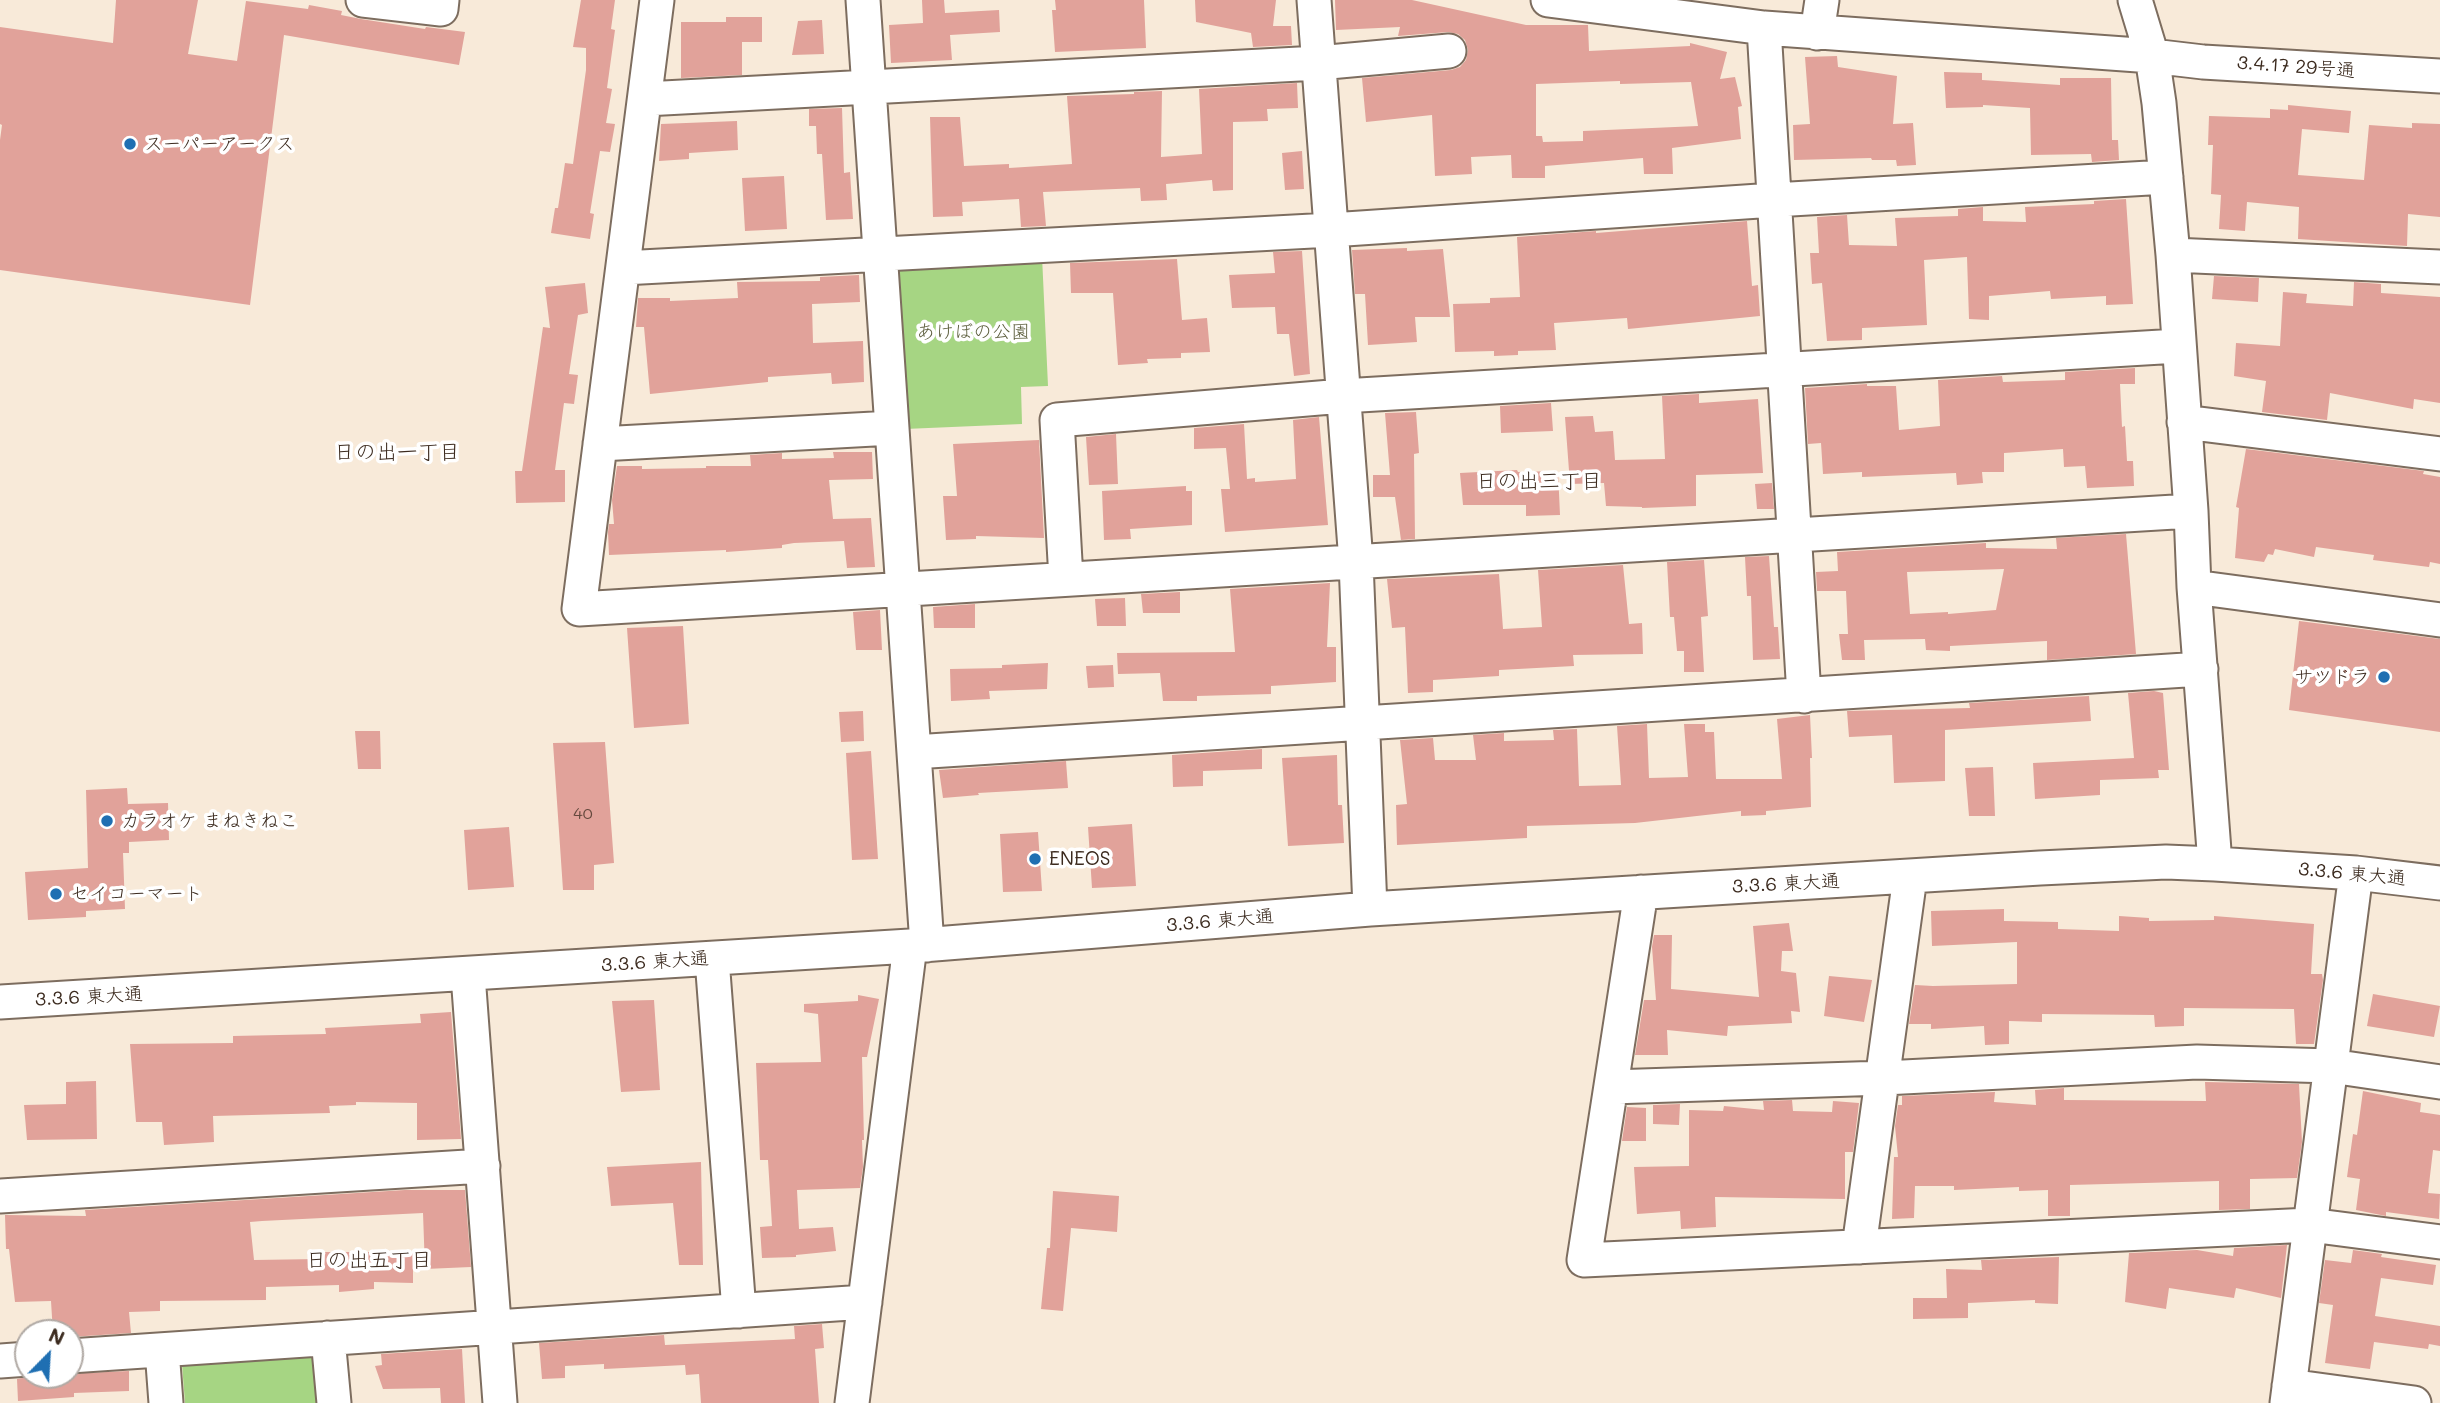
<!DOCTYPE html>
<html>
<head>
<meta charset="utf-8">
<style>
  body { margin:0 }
  #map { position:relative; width:2440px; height:1403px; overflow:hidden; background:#f8ead9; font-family:Mali,sans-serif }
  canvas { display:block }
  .north { position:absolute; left:14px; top:1319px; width:70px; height:70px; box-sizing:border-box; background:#fff; border:2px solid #b1aaa5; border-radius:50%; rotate:24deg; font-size:19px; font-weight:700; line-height:28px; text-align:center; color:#3b2a1e }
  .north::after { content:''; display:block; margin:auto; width:24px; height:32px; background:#1f6fb2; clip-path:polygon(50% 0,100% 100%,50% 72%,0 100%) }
</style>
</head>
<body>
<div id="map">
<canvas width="2440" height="1403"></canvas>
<div class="north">N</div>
</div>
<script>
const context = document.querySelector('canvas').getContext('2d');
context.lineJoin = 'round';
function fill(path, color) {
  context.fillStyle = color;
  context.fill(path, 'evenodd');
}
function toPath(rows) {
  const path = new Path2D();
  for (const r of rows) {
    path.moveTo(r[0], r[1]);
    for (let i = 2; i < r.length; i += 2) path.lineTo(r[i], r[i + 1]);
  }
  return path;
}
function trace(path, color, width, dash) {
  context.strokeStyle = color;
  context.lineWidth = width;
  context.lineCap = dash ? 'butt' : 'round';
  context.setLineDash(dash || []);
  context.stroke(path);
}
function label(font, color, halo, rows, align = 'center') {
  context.font = font + ' Mali,"Klee One",sans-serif';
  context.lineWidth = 7;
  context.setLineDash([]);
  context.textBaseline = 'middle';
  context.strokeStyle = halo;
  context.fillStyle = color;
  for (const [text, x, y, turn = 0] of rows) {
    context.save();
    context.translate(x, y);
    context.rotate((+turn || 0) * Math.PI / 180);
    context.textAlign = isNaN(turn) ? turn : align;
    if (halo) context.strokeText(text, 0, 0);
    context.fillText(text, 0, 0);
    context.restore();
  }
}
const green = toPath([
  [1042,256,1048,386,1021,387,1022,424,905,429,897,262],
  [318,1354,322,1403,185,1403,182,1364]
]);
const building = toPath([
  [116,0,198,0,188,54,237,61,246,1,308,9,309,5,342,11,341,15,361,19,425,29,426,27,465,32,459,65,284,35,250,305,0,270,0,140,2,125,0,124,0,27,113,43],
  [581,0,615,0,611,29,615,30,607,88,612,89,606,123,615,124,610,152,600,151,590,213,594,214,590,239,551,233,555,208,558,208,565,163,573,164,586,70,586,48,573,47],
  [922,0,944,0,945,13,999,10,1000,32,950,35,952,60,891,63,889,25,923,23],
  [1055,0,1144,0,1146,48,1055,52,1052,10,1056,10],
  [1195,0,1276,0,1273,26,1291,26,1292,45,1253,47,1251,33,1196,22],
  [1335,0,1412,0,1526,25,1588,25,1589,51,1690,46,1690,43,1727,52,1720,79,1735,77,1742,106,1738,107,1741,139,1672,148,1673,174,1644,174,1643,158,1545,166,1545,178,1512,178,1511,155,1471,157,1472,174,1435,176,1432,115,1366,122,1362,78,1451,70,1460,67,1466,60,1468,50,1465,40,1458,34,1448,32,1398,36,1400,27,1336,30],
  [1620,81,1620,84,1691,82,1698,126,1583,131,1583,141,1543,142,1542,136,1536,136,1536,84],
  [726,17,762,17,762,42,742,42,742,75,681,78,681,22,726,22],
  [822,20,824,54,792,55,798,21],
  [1837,56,1838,67,1897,76,1893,124,1913,123,1916,165,1897,166,1896,160,1872,160,1871,158,1794,160,1793,125,1810,124,1805,57],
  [1944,72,1982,73,1982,80,2060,85,2060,78,2111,78,2112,140,2118,140,2119,160,2092,162,2091,154,2031,155,2030,108,1983,105,1983,107,1946,108],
  [1297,83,1298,108,1267,109,1268,121,1233,122,1233,190,1213,191,1212,180,1166,184,1167,200,1141,201,1140,188,1043,192,1046,226,1021,227,1019,199,962,202,963,216,933,217,930,117,960,117,964,166,1009,164,1009,168,1072,164,1067,96,1134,94,1134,92,1162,91,1161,157,1202,154,1199,89],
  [2288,105,2351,111,2349,133,2302,129,2298,175,2364,180,2369,125,2412,128,2412,123,2440,124,2440,217,2408,214,2407,246,2298,239,2299,207,2247,202,2245,231,2219,229,2221,195,2211,194,2213,145,2208,145,2209,116,2270,118,2270,109,2288,110],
  [842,108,844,173,850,172,853,219,826,220,822,154,817,154,816,126,809,126,809,109],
  [737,121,738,150,689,153,689,159,659,161,661,124],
  [1302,151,1304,189,1285,190,1282,153],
  [784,176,787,229,745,231,742,178],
  [2126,199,2133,304,2106,305,2106,296,2051,299,2050,291,1989,296,1989,320,1969,319,1967,257,1924,260,1927,325,1862,328,1862,340,1827,341,1822,283,1812,284,1810,253,1819,253,1817,217,1847,215,1849,245,1897,246,1895,218,1958,216,1958,209,1983,207,1983,221,2026,222,2025,207,2094,204,2094,201],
  [1747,221,1752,286,1758,285,1760,316,1628,329,1627,318,1554,323,1556,350,1518,351,1518,355,1494,356,1494,351,1455,352,1453,304,1490,303,1490,298,1520,297,1517,237,1596,231,1596,233],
  [1407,248,1407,251,1443,249,1450,317,1415,317,1417,342,1368,345,1365,294,1355,294,1352,250],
  [1302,251,1310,374,1294,376,1289,334,1277,334,1275,307,1232,308,1229,275,1275,273,1273,252],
  [1177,259,1182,320,1207,318,1210,352,1181,353,1181,358,1147,359,1148,363,1118,365,1113,293,1071,293,1070,263],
  [859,275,860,302,812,304,813,343,863,341,864,382,832,384,831,373,768,377,768,382,650,394,644,327,636,327,638,298,670,298,670,301,738,298,737,282,820,281,820,277],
  [2214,276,2259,278,2258,302,2212,299],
  [2354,282,2381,284,2381,293,2440,297,2440,403,2414,399,2413,409,2330,393,2327,420,2262,412,2266,381,2234,376,2236,343,2280,346,2283,292,2307,294,2306,303,2353,306],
  [585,283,588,313,578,315,569,374,578,375,574,404,564,403,555,470,565,470,565,502,516,503,515,471,522,471,543,327,550,328,545,287],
  [2135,368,2135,384,2120,384,2122,427,2125,426,2127,461,2133,461,2134,486,2087,488,2085,466,2064,467,2063,449,2004,453,2004,472,1982,472,1983,483,1957,485,1956,473,1862,477,1862,472,1823,474,1821,443,1808,444,1805,388,1867,384,1867,386,1896,386,1899,430,1940,426,1938,380,2002,376,2003,382,2065,380,2065,372],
  [1699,394,1699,403,1758,399,1763,473,1696,475,1696,506,1642,508,1642,507,1606,506,1604,483,1570,484,1565,417,1593,416,1595,432,1613,431,1615,460,1665,459,1662,396],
  [1551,403,1553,431,1501,433,1500,406],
  [1416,412,1419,453,1414,454,1415,539,1401,540,1395,497,1373,497,1373,475,1390,475,1385,413],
  [1319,417,1328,525,1225,532,1221,489,1230,489,1226,448,1194,449,1194,428,1244,424,1247,479,1255,478,1255,482,1296,479,1293,420],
  [1116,434,1118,484,1089,485,1086,437],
  [1039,440,1044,538,976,536,976,539,946,540,943,496,957,496,953,444],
  [2246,449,2424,471,2423,474,2440,477,2440,564,2430,562,2429,567,2373,560,2374,555,2316,547,2314,557,2275,549,2273,555,2268,554,2264,562,2235,558,2239,508,2236,507],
  [833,452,872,452,873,479,829,480,833,519,871,518,875,567,847,568,844,541,794,543,782,545,782,548,726,552,726,550,609,555,608,532,609,524,614,524,612,500,617,466,642,466,642,469,706,468,706,466,751,466,750,455,782,453,782,459,834,458],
  [1517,470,1518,472,1558,471,1560,515,1526,516,1526,505,1463,505,1460,473],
  [1772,483,1774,509,1757,509,1755,484],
  [1186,486,1186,491,1192,491,1192,525,1130,529,1131,539,1104,540,1102,491],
  [2126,534,2136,654,2047,660,2047,641,1950,646,1950,651,1926,650,1925,639,1864,640,1865,660,1842,660,1839,634,1848,634,1846,591,1817,591,1816,572,1838,571,1837,552,1986,543,1986,548,2057,549,2056,538],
  [2004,569,1996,610,1948,614,1948,612,1910,614,1907,572],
  [1769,556,1774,627,1778,627,1780,659,1753,660,1751,596,1747,596,1745,557],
  [1704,560,1708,616,1701,617,1704,672,1684,672,1684,651,1677,651,1674,617,1670,617,1667,562],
  [1623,565,1629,624,1642,623,1643,654,1573,655,1574,666,1499,670,1499,676,1433,680,1433,692,1408,693,1405,627,1392,628,1387,579,1499,574,1503,629,1542,627,1538,570],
  [1330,583,1327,647,1336,647,1336,682,1271,686,1271,694,1197,696,1197,701,1163,701,1160,673,1118,674,1117,653,1235,652,1230,589],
  [1180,592,1180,613,1143,613,1141,594],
  [1125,598,1126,626,1097,626,1095,599],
  [975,604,975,628,934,628,933,607],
  [880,610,882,650,856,650,853,612],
  [2299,621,2440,639,2440,732,2289,710],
  [683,626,689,724,634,728,627,628],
  [1048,663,1047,689,989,691,990,699,951,701,950,669,1002,668,1002,665],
  [1113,665,1114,687,1088,688,1086,666],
  [2154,691,2163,693,2169,770,2158,770,2159,778,2100,780,2100,795,2035,799,2033,763,2134,758,2128,693],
  [2089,696,2091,721,1945,730,1945,781,1894,783,1892,735,1849,737,1847,711,1970,708,1969,703],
  [863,711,864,741,841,742,839,712],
  [1810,715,1812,758,1810,758,1811,807,1766,811,1766,815,1741,816,1741,811,1635,823,1527,826,1527,838,1397,845,1396,805,1407,804,1400,740,1433,738,1435,760,1476,760,1473,735,1504,733,1504,741,1554,740,1553,730,1577,729,1579,786,1621,785,1617,726,1647,724,1649,778,1688,777,1684,724,1705,724,1705,732,1714,732,1716,779,1782,779,1777,719],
  [355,731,380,731,381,769,358,769],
  [605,742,614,863,594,865,594,890,563,890,553,743],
  [1262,749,1262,769,1203,771,1203,786,1173,787,1172,755],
  [871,751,878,859,852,860,846,753],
  [1337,755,1338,805,1342,805,1344,843,1288,846,1282,758],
  [1066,761,1068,788,978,793,979,795,943,798,939,770],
  [1993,767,1995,816,1969,816,1965,768],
  [127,788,128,804,168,803,169,840,129,842,129,853,123,853,125,909,86,911,86,917,28,920,25,872,88,868,86,790],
  [1132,824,1136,886,1092,888,1088,827],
  [509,827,514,887,468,890,464,830],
  [1038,832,1042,891,1003,892,1000,834],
  [2004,909,2004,921,2058,922,2058,929,2119,931,2119,916,2149,918,2149,921,2214,920,2214,916,2314,924,2311,974,2322,974,2323,980,2314,1044,2296,1044,2294,1009,2184,1008,2184,1026,2155,1027,2154,1015,2042,1014,2042,1022,2009,1021,2009,1044,1985,1045,1984,1026,1931,1029,1931,1024,1909,1024,1915,985,1933,986,2017,984,2017,942,1932,946,1931,911],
  [1789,923,1793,951,1782,951,1781,971,1796,973,1800,1012,1791,1011,1792,1023,1728,1026,1727,1036,1667,1030,1668,1055,1635,1055,1644,1000,1656,1000,1652,947,1654,935,1672,935,1671,989,1759,997,1753,926],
  [1829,976,1872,980,1864,1022,1824,1016],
  [2373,994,2440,1006,2434,1037,2367,1026],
  [858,995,879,999,867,1057,862,1057,864,1140,862,1140,863,1167,860,1188,797,1190,799,1229,833,1227,836,1251,796,1255,796,1257,762,1258,760,1227,772,1226,768,1160,760,1160,756,1063,821,1062,818,1014,804,1012,804,1004,858,1001],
  [654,1000,660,1090,621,1092,612,1001],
  [451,1012,461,1139,417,1140,417,1103,356,1102,356,1105,329,1106,330,1113,213,1116,214,1142,164,1145,162,1122,136,1122,130,1044,233,1043,233,1036,326,1034,325,1028,421,1023,420,1014],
  [96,1081,97,1139,27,1140,24,1105,66,1104,66,1082],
  [2205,1082,2299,1084,2302,1142,2297,1178,2250,1179,2250,1209,2219,1210,2219,1181,2070,1185,2070,1216,2048,1216,2048,1190,2019,1191,2019,1187,1954,1190,1954,1186,1915,1186,1914,1218,1892,1219,1894,1157,1898,1157,1895,1126,1898,1105,1902,1105,1902,1096,1995,1092,1994,1102,2036,1105,2035,1090,2064,1088,2064,1100,2206,1101],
  [2363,1091,2421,1103,2420,1112,2440,1115,2440,1151,2433,1150,2428,1193,2440,1194,2439,1219,2386,1212,2386,1216,2356,1210,2360,1179,2347,1177,2353,1134,2357,1135],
  [1792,1100,1793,1111,1832,1112,1833,1101,1859,1103,1853,1152,1845,1152,1845,1199,1715,1197,1716,1227,1681,1229,1680,1211,1637,1214,1634,1167,1689,1166,1689,1110,1723,1111,1724,1106,1764,1110,1763,1101],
  [1680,1104,1679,1125,1653,1124,1653,1105],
  [1627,1107,1646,1108,1646,1141,1622,1141],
  [701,1162,703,1265,679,1265,673,1203,611,1206,607,1167],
  [405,1190,465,1190,471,1267,425,1269,423,1213,262,1221,250,1222,254,1260,319,1259,319,1252,413,1252,413,1283,374,1282,374,1289,339,1292,339,1285,266,1287,266,1300,160,1301,160,1311,129,1312,131,1333,70,1337,70,1333,53,1333,51,1301,15,1302,9,1249,6,1249,5,1215,86,1216,85,1210],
  [1053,1191,1119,1196,1117,1232,1071,1228,1063,1311,1041,1309,1047,1248,1050,1248],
  [2287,1245,2281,1298,2236,1288,2234,1298,2169,1288,2166,1309,2125,1302,2129,1253,2197,1250,2233,1256,2234,1248],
  [2353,1250,2382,1254,2381,1257,2436,1265,2433,1285,2381,1278,2375,1316,2440,1326,2440,1346,2429,1344,2428,1349,2374,1342,2370,1369,2325,1363,2333,1305,2319,1303,2325,1260,2351,1263],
  [2059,1257,2058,1304,2035,1303,2035,1300,1968,1303,1968,1318,1913,1319,1913,1298,1947,1298,1946,1269,1982,1270,1981,1260],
  [822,1324,824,1348,815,1349,819,1403,701,1403,699,1374,686,1375,685,1365,604,1369,604,1364,565,1366,565,1378,542,1379,539,1343,664,1335,665,1345,795,1339,794,1326],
  [462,1349,465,1403,441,1403,440,1388,383,1389,375,1366,382,1365,381,1354],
  [129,1371,129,1391,74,1393,74,1397,18,1401,17,1379,39,1375]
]);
const minor = toPath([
  [363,0,441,9,442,0],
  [657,0,579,609,2191,511],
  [863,0,927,945],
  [1314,0,1356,562,1370,909],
  [1548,0,1764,28,2152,56,2203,62,2440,76],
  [2135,0,2152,56,2159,103,2173,255,2191,511,2194,587,2215,864],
  [1764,28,1804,696],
  [1817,33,1822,0],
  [645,99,1318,63,1449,51],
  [2173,255,2440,267],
  [623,268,1331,230,1774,200,2166,177],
  [2184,422,2440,454],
  [600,444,892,428],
  [1066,579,1057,420,1343,396,2178,346],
  [2194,587,2440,620],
  [914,752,2201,669],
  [1641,892,1584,1260,2310,1225,2440,1242],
  [712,959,739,1311],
  [468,975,500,1403],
  [0,1002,910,946,1370,909,2040,868,2166,862,2215,864,2356,873,2440,883],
  [1611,1087,1884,1078,2197,1062,2331,1066,2440,1082],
  [0,1196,483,1166],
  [1859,1247,1910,877],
  [328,1338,334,1403],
  [162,1350,166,1403],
  [70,1356,865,1302],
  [0,1361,28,1359],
  [2289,1386,2414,1403],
  [852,1403,910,946],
  [2287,1403,2356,873]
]);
const markers = [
  [130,144,7,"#1f6fb2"],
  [2384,677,7,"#1f6fb2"],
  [107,821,7,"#1f6fb2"],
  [1035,859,7,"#1f6fb2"],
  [56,894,7,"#1f6fb2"]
];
const numberNames = [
  ["40",583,814]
];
const streetNames = [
  ["3.4.17 29号通",2296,67,4],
  ["3.3.6 東大通",2352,874,5],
  ["3.3.6 東大通",1786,884,-3],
  ["3.3.6 東大通",1220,921,-5],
  ["3.3.6 東大通",655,962,-4],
  ["3.3.6 東大通",89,997,-3]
];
const poiNames = [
  ["スーパーアークス",144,144],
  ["サツドラ",2370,677,"right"],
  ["カラオケ まねきねこ",121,821],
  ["ENEOS",1049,859],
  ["セイコーマート",70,894]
];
const parkNames = [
  ["あけぼの公園",973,332]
];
const neighbourhoodNames = [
  ["日の出一丁目",397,453],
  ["日の出三丁目",1539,482],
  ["日の出五丁目",369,1261]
];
fill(green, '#a6d583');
fill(building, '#e1a29a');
trace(minor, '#7d6d5f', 37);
trace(minor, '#fff', 33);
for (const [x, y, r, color] of markers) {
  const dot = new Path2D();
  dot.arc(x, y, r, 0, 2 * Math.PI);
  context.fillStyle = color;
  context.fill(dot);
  trace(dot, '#fff', 2.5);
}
label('16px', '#64483d', null, numberNames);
label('19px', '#3b2a1e', '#fff', streetNames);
label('19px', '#3b2a1e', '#fff', poiNames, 'left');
label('19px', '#5b5d3c', '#fff', parkNames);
label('21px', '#3b2a1e', '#fff', neighbourhoodNames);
</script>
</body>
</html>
